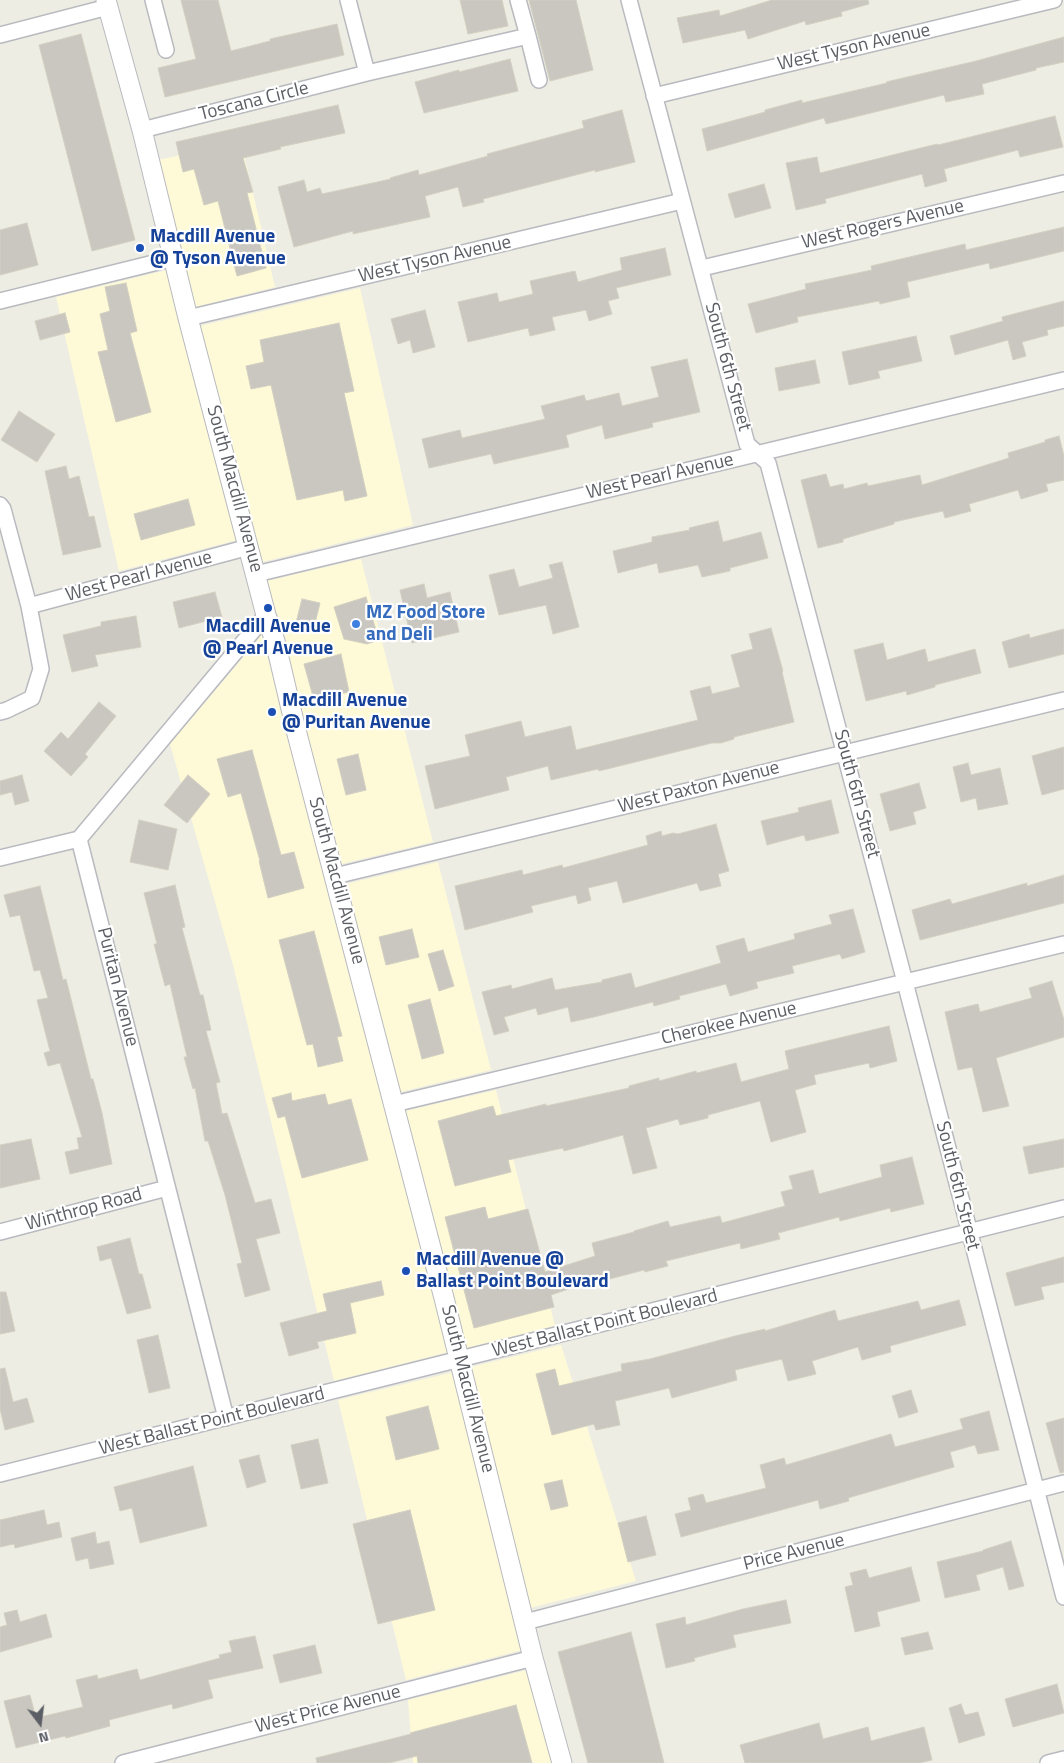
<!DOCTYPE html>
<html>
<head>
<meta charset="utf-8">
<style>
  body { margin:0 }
  #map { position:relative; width:1064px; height:1763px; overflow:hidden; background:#eeede3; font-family:"Titillium Web",sans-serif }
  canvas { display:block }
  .north { position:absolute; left:15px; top:1698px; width:50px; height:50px; -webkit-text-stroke:4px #fff; paint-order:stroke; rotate:165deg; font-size:14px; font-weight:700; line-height:20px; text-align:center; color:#5b5e64 }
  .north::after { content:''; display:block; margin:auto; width:18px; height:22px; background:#5b5e64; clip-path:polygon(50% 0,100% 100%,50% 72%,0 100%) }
</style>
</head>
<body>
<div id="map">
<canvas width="1064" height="1763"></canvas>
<div class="north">N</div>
</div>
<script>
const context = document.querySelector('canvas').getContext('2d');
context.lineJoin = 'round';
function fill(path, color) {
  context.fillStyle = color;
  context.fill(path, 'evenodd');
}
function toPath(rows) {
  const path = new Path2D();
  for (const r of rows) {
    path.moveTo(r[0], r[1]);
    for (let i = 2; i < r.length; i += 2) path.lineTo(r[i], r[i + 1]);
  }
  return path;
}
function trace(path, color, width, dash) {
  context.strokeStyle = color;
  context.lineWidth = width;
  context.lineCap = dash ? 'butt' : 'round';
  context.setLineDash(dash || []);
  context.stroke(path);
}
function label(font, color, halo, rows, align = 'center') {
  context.font = font + ' "Titillium Web",sans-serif';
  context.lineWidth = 4.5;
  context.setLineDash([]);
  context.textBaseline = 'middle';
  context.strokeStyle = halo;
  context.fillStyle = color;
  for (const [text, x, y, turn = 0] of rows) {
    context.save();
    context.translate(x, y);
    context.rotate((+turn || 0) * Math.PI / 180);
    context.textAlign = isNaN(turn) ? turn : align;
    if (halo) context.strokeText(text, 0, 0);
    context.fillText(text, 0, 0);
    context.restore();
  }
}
const commercial = toPath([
  [241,142,275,287,195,307,158,160],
  [167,270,237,540,119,571,56,297],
  [360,288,413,525,262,562,200,326],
  [361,559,433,842,341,864,276,618,278,615,274,610,267,581],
  [262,635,449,1352,334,1381,233,965,170,744],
  [438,862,491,1070,400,1092,346,884],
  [496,1090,555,1326,466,1348,405,1111],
  [561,1345,636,1581,530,1608,471,1367],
  [454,1372,522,1650,406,1680,338,1400],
  [527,1670,553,1763,413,1763,408,1700]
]);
const building = toPath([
  [181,0,218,0,231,51,270,41,270,39,337,24,344,55,165,97,158,68,196,59,181,0],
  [460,0,502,0,508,26,468,34,460,0],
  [529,0,576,0,593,70,550,81,529,0],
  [772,0,868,0,869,4,841,12,842,16,806,25,805,21,748,39,745,30,683,43,677,18,719,10,720,16,772,0],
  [81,34,135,240,92,251,39,45,81,34],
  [1064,37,1064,62,1036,68,1036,70,982,84,984,94,946,102,944,95,826,124,824,118,707,151,702,129,765,112,765,110,802,100,802,103,887,83,886,82,976,61,1064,37],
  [510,59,518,91,424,113,415,82,459,70,459,72,510,59],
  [338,105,345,133,280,147,281,149,243,158,253,192,247,193,266,268,237,276,218,201,204,205,194,169,183,172,176,142,338,105],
  [622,110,635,162,595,172,595,170,483,199,484,202,463,207,458,187,425,196,430,217,353,234,353,231,294,247,278,187,304,180,307,192,320,188,322,194,391,179,390,178,418,170,419,175,488,156,487,154,584,128,582,121,622,110],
  [1055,116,1063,147,1020,157,1018,150,944,169,947,181,925,187,922,174,825,199,826,203,796,210,786,163,817,157,820,173,937,144,938,145,1055,116],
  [764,184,771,208,735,218,728,194,764,184],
  [27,223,38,265,0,275,0,230,27,223],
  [1064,227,1064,251,990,269,989,263,907,282,910,297,880,304,879,301,797,317,798,322,756,333,748,304,806,289,805,284,872,270,871,266,965,244,966,250,1064,227],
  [665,248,671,275,616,288,619,298,608,301,612,314,589,321,586,310,552,317,555,330,530,336,528,328,468,342,458,302,497,293,499,302,533,294,530,281,575,271,578,282,622,270,620,258,665,248],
  [126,283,137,331,130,333,151,412,116,422,98,352,108,350,100,314,110,311,105,287,126,283],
  [1064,301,1064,326,1047,330,1048,335,1022,342,1026,356,1013,360,1008,340,955,355,950,336,1003,321,1002,317,1064,301],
  [425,310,435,347,413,353,410,340,398,344,391,319,425,310],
  [65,313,70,332,40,340,35,321,65,313],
  [339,323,354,391,344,393,367,496,345,501,343,490,297,500,271,385,251,389,246,366,264,362,260,340,339,323],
  [916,336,922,361,878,371,880,378,849,385,842,352,916,336],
  [687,359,700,412,652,423,653,427,605,439,602,425,566,435,569,447,494,464,491,454,429,468,422,439,460,430,462,438,545,419,541,406,584,395,586,401,619,393,622,406,659,397,651,367,687,359],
  [815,360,820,383,779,391,775,368,815,360],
  [19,411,55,434,37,462,1,440,19,411],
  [1059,436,1064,456,1064,480,1046,484,1048,491,1021,499,1018,490,969,504,971,511,945,518,943,511,894,522,894,524,843,539,843,542,818,548,801,480,826,474,830,487,843,484,844,489,867,483,868,486,920,475,922,485,1009,458,1008,453,1045,442,1045,440,1059,436],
  [66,466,69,479,79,476,89,517,94,516,101,547,63,555,45,471,66,466],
  [188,499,195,525,141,540,134,514,188,499],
  [718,521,723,542,761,532,768,558,730,568,730,571,702,577,698,565,659,573,657,563,618,573,613,551,652,542,652,537,690,530,689,528,718,521],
  [562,562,579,627,553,634,546,605,499,615,489,575,514,569,519,587,553,578,549,565,562,562],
  [424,584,427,598,450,592,459,632,412,643,400,590,424,584],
  [215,592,222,617,179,628,173,602,215,592],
  [366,597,379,640,367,644,344,639,334,607,366,597],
  [302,599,320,603,313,631,295,627,302,599],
  [136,616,141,647,95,655,98,666,72,672,63,635,101,626,101,622,136,616],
  [771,628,783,671,782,672,794,722,734,737,734,739,721,743,712,743,599,771,598,769,551,780,548,766,506,777,509,790,435,809,425,766,470,756,465,735,521,721,525,737,571,726,576,750,698,720,690,691,710,686,712,694,740,687,731,655,753,649,749,634,771,628],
  [1064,629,1064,654,1009,668,1002,642,1029,634,1030,638,1064,629],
  [883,643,887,660,925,649,928,662,975,649,981,673,935,685,935,687,907,695,906,691,866,701,854,650,883,643],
  [341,654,349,692,314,700,304,664,341,654],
  [99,702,116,716,85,754,88,757,71,776,44,751,61,732,68,739,99,702],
  [1064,747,1064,789,1042,795,1032,756,1064,747],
  [252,750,281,855,294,852,304,888,268,898,259,861,260,861,241,793,228,797,217,759,252,750],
  [358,754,366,790,346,795,337,759,358,754],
  [968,763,971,775,1000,768,1008,804,978,810,976,798,961,802,953,767,968,763],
  [22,775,29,801,15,805,12,792,0,795,0,781,22,775],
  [188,775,210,794,187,823,164,805,188,775],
  [919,783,926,808,913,812,916,824,890,831,880,794,919,783],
  [831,800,839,833,806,841,804,835,767,845,761,821,799,812,798,808,831,800],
  [139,820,177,829,168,870,130,862,139,820],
  [716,824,729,871,718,874,721,886,700,891,697,883,623,903,617,881,588,888,591,900,578,904,576,895,531,906,533,912,465,930,455,886,522,870,523,875,562,865,563,868,648,845,646,836,661,831,662,836,673,833,678,834,716,824],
  [1064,875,1064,903,920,940,912,910,950,899,952,904,1027,883,1027,886,1064,875],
  [175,885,185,927,182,928,200,995,203,995,211,1030,206,1031,220,1082,216,1083,222,1114,227,1113,255,1203,271,1199,280,1233,256,1239,270,1290,245,1297,237,1264,242,1263,225,1195,208,1141,205,1141,195,1088,193,1089,184,1057,187,1057,170,984,165,986,154,944,157,944,144,893,175,885],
  [40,886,63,980,66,979,91,1079,93,1079,102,1113,112,1164,70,1174,65,1152,79,1149,77,1138,82,1137,60,1063,48,1066,44,1053,50,1051,37,1000,48,998,40,970,34,971,20,915,10,917,4,895,40,886],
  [853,909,865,952,842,959,840,954,792,966,794,973,756,982,758,988,730,996,726,984,679,996,680,999,654,1006,653,1002,594,1017,571,1022,568,1007,538,1015,536,1008,504,1017,509,1031,494,1035,482,992,511,985,512,989,552,978,555,990,602,982,602,980,631,973,635,988,721,963,716,946,744,938,748,952,795,939,794,934,832,924,829,915,853,909],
  [412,929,419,957,386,965,379,937,412,929],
  [314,931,342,1036,337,1037,343,1061,318,1067,313,1044,307,1045,279,940,314,931],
  [443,950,454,986,439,991,428,954,443,950],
  [1052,981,1064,1020,1064,1037,996,1058,1009,1106,983,1112,972,1067,958,1070,945,1012,978,1004,980,1012,1032,998,1029,988,1052,981],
  [430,999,444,1053,422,1059,408,1005,430,999],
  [889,1026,897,1061,870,1068,869,1063,814,1075,816,1084,795,1090,806,1132,771,1142,760,1101,708,1115,708,1118,680,1125,678,1119,646,1128,657,1168,633,1174,623,1135,564,1151,563,1148,508,1160,511,1172,455,1186,438,1121,493,1106,496,1116,546,1104,546,1106,629,1088,629,1086,659,1078,659,1081,696,1071,697,1073,736,1063,741,1082,789,1069,785,1051,889,1026],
  [291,1093,292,1101,325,1094,328,1105,351,1099,368,1160,302,1178,285,1116,278,1118,272,1098,291,1093],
  [31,1139,40,1179,0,1188,0,1145,31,1139],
  [1064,1139,1064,1167,1029,1174,1023,1147,1064,1139],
  [912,1157,924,1204,891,1212,890,1208,840,1221,839,1217,778,1233,780,1239,741,1249,740,1243,666,1261,668,1266,645,1272,644,1270,602,1281,601,1278,551,1295,554,1307,474,1328,445,1217,485,1207,488,1219,528,1209,545,1272,595,1256,592,1243,634,1232,634,1231,668,1221,670,1227,720,1216,722,1223,785,1206,781,1192,793,1189,789,1176,813,1170,819,1194,882,1177,880,1165,912,1157],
  [130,1238,139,1274,142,1274,151,1308,127,1314,111,1258,100,1261,97,1247,130,1238],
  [1064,1257,1064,1282,1041,1287,1044,1299,1015,1306,1006,1273,1064,1257],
  [381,1281,384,1295,350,1303,356,1333,317,1342,319,1348,289,1356,280,1323,327,1311,323,1294,381,1281],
  [0,1292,6,1292,15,1331,0,1334,0,1292],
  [959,1300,966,1325,890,1346,891,1352,862,1360,858,1347,812,1361,816,1374,788,1381,782,1359,735,1370,737,1380,672,1398,669,1388,615,1401,620,1425,596,1430,594,1424,552,1435,536,1374,555,1369,559,1386,622,1371,621,1364,650,1359,735,1336,765,1329,765,1331,835,1310,838,1321,918,1301,921,1310,959,1300],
  [158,1335,170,1388,149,1393,137,1340,158,1335],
  [5,1368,13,1402,27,1398,34,1422,5,1430,0,1409,0,1369,5,1368],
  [911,1390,918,1412,899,1418,892,1396,911,1390],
  [428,1406,439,1449,396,1460,386,1417,428,1406],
  [989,1411,999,1450,978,1454,975,1445,950,1452,954,1467,848,1498,849,1501,820,1509,818,1500,681,1537,675,1514,691,1510,688,1498,703,1494,706,1503,766,1488,760,1465,784,1458,786,1465,891,1434,895,1447,963,1429,960,1419,989,1411],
  [1064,1418,1064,1472,1060,1473,1046,1423,1064,1418],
  [318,1439,328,1483,301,1489,291,1445,318,1439],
  [259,1455,266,1482,247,1488,239,1460,259,1455],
  [193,1466,207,1526,140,1543,132,1508,120,1511,114,1487,193,1466],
  [562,1480,568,1506,551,1510,544,1484,562,1480],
  [44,1510,47,1525,59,1522,62,1537,15,1548,14,1544,0,1547,0,1520,44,1510],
  [410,1510,435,1610,378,1624,353,1524,410,1510],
  [646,1516,656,1555,628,1562,618,1523,646,1516],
  [95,1532,97,1544,109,1541,114,1564,90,1569,88,1558,76,1561,71,1538,95,1532],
  [1011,1541,1024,1586,1009,1590,1003,1567,976,1575,980,1590,945,1598,937,1562,983,1551,983,1550,1011,1541],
  [911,1567,920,1601,877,1612,880,1626,855,1632,845,1587,853,1585,850,1573,866,1569,869,1578,911,1567],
  [786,1600,791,1623,733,1635,736,1647,694,1658,695,1661,666,1668,656,1624,685,1617,686,1625,743,1609,786,1600],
  [17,1610,20,1622,46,1614,52,1637,0,1652,0,1627,7,1625,4,1613,17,1610],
  [631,1632,664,1763,588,1763,558,1652,631,1632],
  [928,1632,933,1649,905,1655,901,1638,928,1632],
  [255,1636,263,1668,208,1680,213,1698,173,1709,172,1704,109,1720,110,1726,66,1738,65,1736,16,1748,4,1701,30,1695,36,1718,83,1707,76,1680,97,1675,98,1679,137,1669,140,1680,220,1658,219,1655,232,1652,229,1641,255,1636],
  [315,1645,322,1673,280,1683,273,1655,315,1645],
  [1057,1684,1064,1713,1013,1727,1005,1699,1057,1684],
  [961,1704,965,1715,978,1712,985,1735,959,1743,949,1708,961,1704],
  [516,1705,532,1763,418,1763,417,1756,389,1763,317,1763,316,1758,411,1734,410,1733,516,1705],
  [819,1723,823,1739,868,1727,871,1741,924,1727,932,1760,919,1763,745,1763,740,1745,819,1723]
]);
const minor = toPath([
  [153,0,166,50],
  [348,0,367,73],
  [629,0,747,444,768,463,905,982,1064,1597],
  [0,35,108,7],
  [528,36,539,80],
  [654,96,1054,0],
  [142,130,367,73,528,36,518,0],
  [702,268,1064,183],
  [0,301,174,258],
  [188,318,682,201],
  [0,505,3,509,29,606,41,669,32,698,7,710,0,712],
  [256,574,1064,380],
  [29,606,249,547],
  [0,858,79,839],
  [335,876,1064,700],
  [394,1104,1064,944],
  [0,1232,167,1188],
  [226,1418,79,839,266,615],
  [0,1474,1064,1208],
  [525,1622,1064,1483],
  [123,1763,533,1658],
  [1048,1763,1064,1759]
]);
const tertiary = toPath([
  [106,0,142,130,188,318,266,615,275,641,296,730,444,1298,533,1658,562,1763]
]);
const markers = [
  [140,248,5,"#1a4fb4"],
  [268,608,5,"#1a4fb4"],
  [356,624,5,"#3f7fe0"],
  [272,712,5,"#1a4fb4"],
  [406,1271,5,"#1a4fb4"]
];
const streetNames = [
  ["West Tyson Avenue",854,48,-13],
  ["Toscana Circle",254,102,-14],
  ["West Rogers Avenue",883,225,-13],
  ["West Tyson Avenue",435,260,-13],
  ["South 6th Street",727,367,75],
  ["West Pearl Avenue",660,477,-13],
  ["South Macdill Avenue",234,489,75],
  ["West Pearl Avenue",139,577,-15],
  ["West Paxton Avenue",699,788,-14],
  ["South 6th Street",856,794,75],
  ["South Macdill Avenue",336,881,75],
  ["Puritan Avenue",117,987,76],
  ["Cherokee Avenue",729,1024,-13],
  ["South 6th Street",957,1186,76],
  ["Winthrop Road",84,1210,-15],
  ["West Ballast Point Boulevard",605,1324,-14],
  ["South Macdill Avenue",467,1389,76],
  ["West Ballast Point Boulevard",212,1422,-14],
  ["Price Avenue",794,1553,-14],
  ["West Price Avenue",328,1710,-14]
];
const transitNames = [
  ["Macdill Avenue",150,237],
  ["@ Tyson Avenue",150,259],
  ["Macdill Avenue",268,627,"center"],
  ["@ Pearl Avenue",268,649,"center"],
  ["Macdill Avenue",282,701],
  ["@ Puritan Avenue",282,723],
  ["Macdill Avenue @",416,1260],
  ["Ballast Point Boulevard",416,1282]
];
const shopNames = [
  ["MZ Food Store",366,613],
  ["and Deli",366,635]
];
fill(commercial, '#fefad8');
fill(building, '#c9c7c0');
trace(building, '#d3d0c1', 1);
trace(minor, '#b8babf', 18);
trace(tertiary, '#b8babf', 21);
trace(minor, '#fff', 15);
trace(tertiary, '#fff', 19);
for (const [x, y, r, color] of markers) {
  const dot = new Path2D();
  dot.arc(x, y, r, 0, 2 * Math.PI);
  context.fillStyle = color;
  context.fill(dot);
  trace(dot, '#fff', 2);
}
label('19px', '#5b5e64', '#fff', streetNames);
label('bold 19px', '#164399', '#fff', transitNames, 'left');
label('bold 19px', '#366cbe', '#fff', shopNames, 'left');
</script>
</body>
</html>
